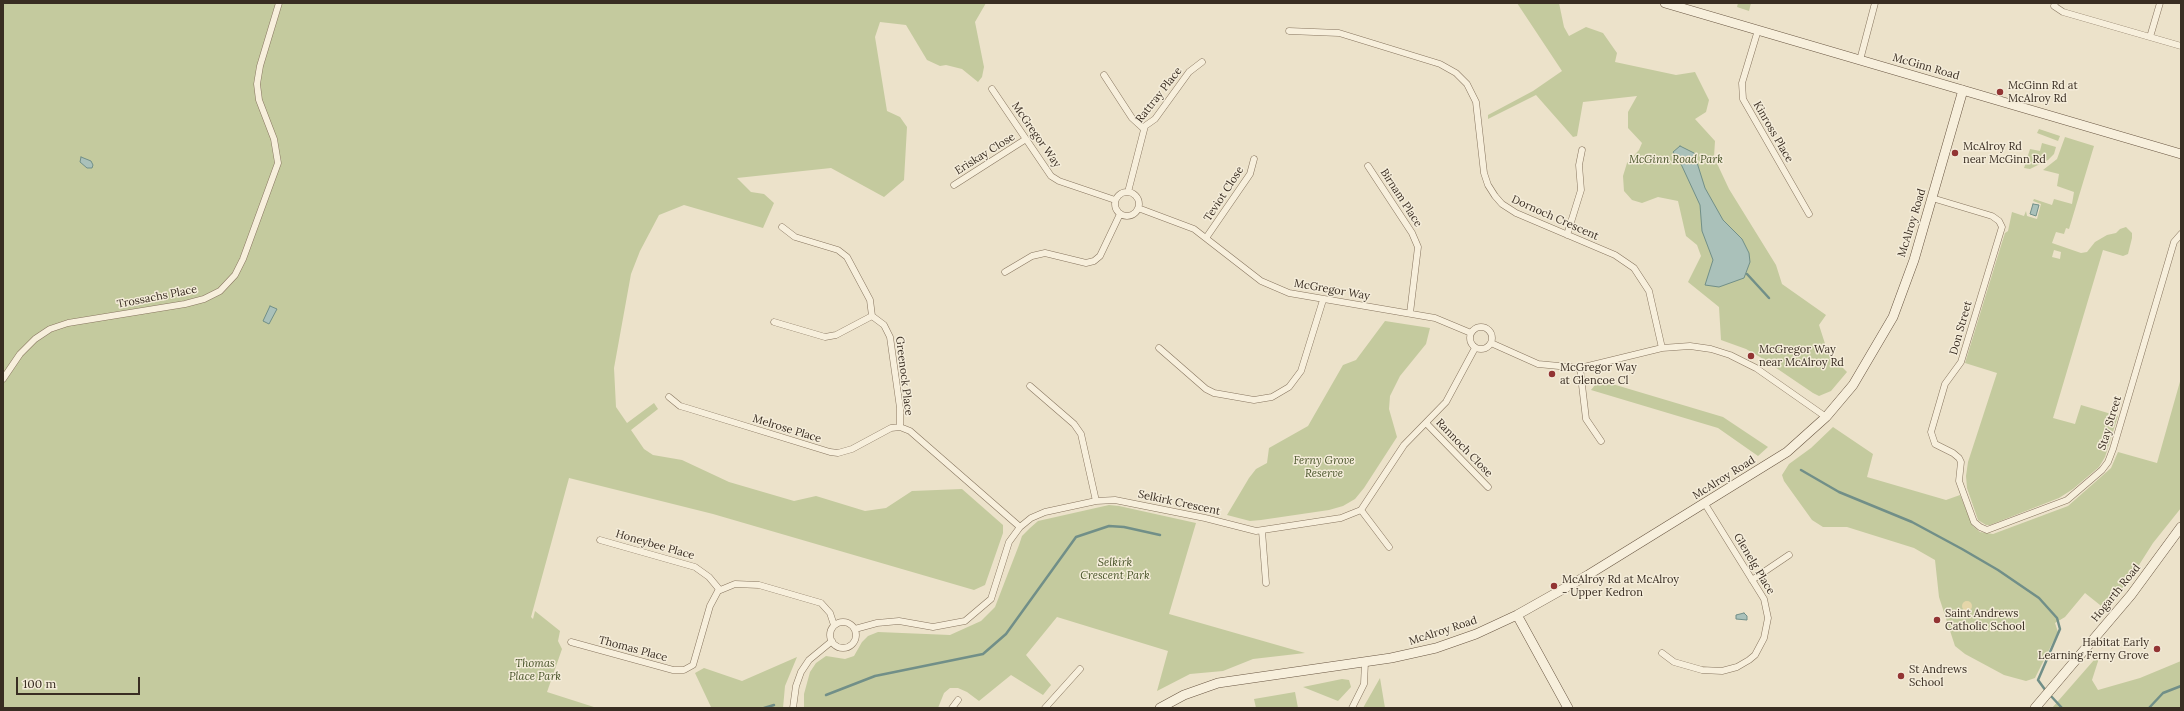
<!DOCTYPE html>
<html>
<head>
<meta charset="utf-8">
<style>
  body { margin:0 }
  #map { position:relative; width:2184px; height:711px; overflow:hidden; background:#ece2ca; font-family:Lora,serif }
  canvas { display:block }
  .frame { position:absolute; inset:0; border:4px solid #392d22; pointer-events:none }
  .scale { position:absolute; left:16px; top:677px; width:124px; height:18px; box-sizing:border-box; border:2px solid #392d22; border-top:0; padding-left:5px; font-size:12px; line-height:14px; white-space:nowrap; color:#392d22; -webkit-text-stroke:3px #f4ecd9; paint-order:stroke }
</style>
</head>
<body>
<div id="map">
<canvas width="2184" height="711"></canvas>
<div class="frame"></div>
<div class="scale">100 m</div>
</div>
<script>
const context = document.querySelector('canvas').getContext('2d');
context.lineJoin = 'round';
function fill(path, color) {
  context.fillStyle = color;
  context.fill(path, 'evenodd');
}
function toPath(rows) {
  const path = new Path2D();
  for (const r of rows) {
    if (r.length === 3) {
      path.moveTo(r[0] + r[2], r[1]);
      path.arc(r[0], r[1], r[2], 0, 2 * Math.PI);
      continue;
    }
    path.moveTo(r[0], r[1]);
    for (let i = 2; i < r.length; i += 2) path.lineTo(r[i], r[i + 1]);
  }
  return path;
}
function trace(path, color, width, dash) {
  context.strokeStyle = color;
  context.lineWidth = width;
  context.lineCap = dash ? 'butt' : 'round';
  context.setLineDash(dash || []);
  context.stroke(path);
}
function label(font, color, halo, rows, align = 'center') {
  context.font = font + ' Lora,serif';
  context.lineWidth = 3;
  context.setLineDash([]);
  context.textBaseline = 'middle';
  context.strokeStyle = halo;
  context.fillStyle = color;
  for (const [text, x, y, turn = 0] of rows) {
    context.save();
    context.translate(x, y);
    context.rotate((+turn || 0) * Math.PI / 180);
    context.textAlign = isNaN(turn) ? turn : align;
    if (halo) context.strokeText(text, 0, 0);
    context.fillText(text, 0, 0);
    context.restore();
  }
}
const green = toPath([
  [3,3,986,3,975,22,984,67,982,77,978,82,962,69,946,65,940,66,927,60,906,25,880,22,875,37,887,111,900,117,907,127,904,180,884,197,831,168,737,178,751,192,764,194,774,203,763,228,684,205,659,215,640,251,631,274,614,368,616,407,627,423,654,403,658,409,631,430,644,449,653,455,682,460,729,482,794,501,816,496,865,511,886,508,912,491,962,489,1003,525,1003,533,985,585,974,590,713,514,569,478,531,617,533,619,535,611,560,631,558,641,562,649,547,692,597,708,3,708],
  [1517,3,1559,3,1564,27,1569,36,1586,27,1603,33,1617,53,1615,62,1676,75,1695,72,1709,100,1706,112,1695,119,1715,141,1714,157,1729,189,1776,265,1782,284,1826,315,1819,325,1828,353,1847,372,1831,391,1819,396,1813,393,1760,357,1746,349,1721,340,1719,307,1688,282,1701,256,1697,245,1686,236,1678,201,1658,197,1642,203,1632,200,1624,191,1623,176,1627,163,1639,150,1642,143,1628,128,1628,112,1637,96,1583,102,1577,136,1573,137,1536,95,1488,119,1488,115,1533,91,1562,71],
  [1738,3,1751,3,1749,11,1737,7],
  [2039,129,2060,136,2058,141,2037,133],
  [2065,137,2094,146,2069,229,2066,228,2064,234,2056,232,2052,243,2081,253,2087,252,2095,242,2107,235,2116,233,2120,229,2126,227,2132,233,2132,238,2128,254,2123,256,2103,250,2053,418,2075,424,2081,405,2118,416,2105,457,2099,467,2073,489,2059,498,1990,525,1986,525,1978,520,1967,488,1966,476,1968,462,1997,373,1965,363,1999,252,2005,233,2008,231,2012,212,2024,216,2026,211,2027,216,2037,219,2041,204,2033,201,2034,199,2052,205,2054,199,2072,204,2074,192,2057,186,2059,174,2043,170,2057,159],
  [2054,250,2061,252,2060,259,2052,257],
  [2042,143,2056,147,2054,154,2048,160,2030,169,2024,168,2030,149,2040,151],
  [1385,321,1430,328,1426,344,1400,376,1390,396,1389,409,1397,437,1364,488,1355,499,1343,506,1329,510,1261,520,1250,521,1227,515,1249,478,1256,469,1267,463,1269,448,1308,426,1343,365,1356,360],
  [2181,378,2181,508,2153,543,2132,576,2105,609,2085,593,2065,617,2055,623,2058,632,2035,678,2026,681,2004,675,1965,654,1955,646,1939,597,1935,560,1914,548,1847,527,1823,527,1812,520,1784,481,1782,475,1789,464,1811,448,1833,427,1873,454,1867,477,1946,500,1960,495,1973,526,1980,532,1993,534,2068,506,2111,468,2118,452,2157,463],
  [1599,380,1723,417,1768,447,1758,456,1718,428,1591,390],
  [1109,505,1119,506,1196,523,1169,614,1305,653,1253,659,1223,671,1190,674,1157,691,1168,651,1057,617,1026,655,1051,685,1043,695,1011,675,979,701,967,692,958,688,950,688,944,693,938,708,804,708,804,694,810,672,816,663,826,656,845,659,854,656,862,642,868,636,878,632,950,635,981,621,995,607,1019,545,1022,536,1030,528,1038,521],
  [2101,652,2092,680,2098,690,2140,678,2181,661,2181,708,2052,708],
  [797,657,785,686,783,708,709,708,711,707,695,673,704,668,742,681],
  [1380,678,1385,708,1363,708],
  [1342,679,1349,680,1351,687,1338,701,1303,687],
  [1295,692,1298,708,1256,708,1254,699]
]);
const sand = toPath([
  [1967,606,5]
]);
const water = toPath([
  [1680,146,1694,153,1705,188,1723,220,1742,239,1749,253,1750,262,1744,278,1719,287,1705,285,1713,260,1702,231,1700,205,1681,164,1673,152,1680,146],
  [81,157,91,161,93,165,92,168,87,168,80,162,81,157],
  [2033,204,2039,205,2036,216,2030,214,2033,204],
  [270,306,277,309,269,324,263,321,270,306],
  [1744,613,1747,616,1747,620,1736,619,1736,615,1744,613]
]);
const stream = toPath([
  [1747,274,1769,298],
  [1801,470,1839,492,1912,522,1962,549,1998,570,2039,598,2057,618,2060,629,2038,680,2046,691],
  [826,695,875,676,983,654,1006,634,1076,537,1109,526,1124,527,1160,535],
  [2050,695,2062,708],
  [764,708,774,705],
  [2149,708,2163,693,2181,686]
]);
const street = toPath([
  [2055,3,2054,6,2063,12,2181,46],
  [1758,30,1742,83,1743,99,1809,214],
  [1289,31,1339,33,1440,64,1456,73,1467,84,1476,102,1484,173,1488,185,1495,196,1502,204,1516,213,1615,255,1634,268,1649,291,1662,348],
  [2150,37,2160,3],
  [1860,60,1875,3],
  [1104,75,1132,118,1144,129],
  [992,89,1051,176,1059,181,1115,200],
  [1368,166,1412,233,1418,247,1410,313],
  [954,185,1026,139],
  [1127,204,12],
  [1128,192,1145,126,1155,119,1189,72,1202,62],
  [1932,198,1992,216,1999,221,2002,227,1961,362,1945,384,1931,432,1935,444,1953,453,1959,458,1961,462,1959,481,1963,492,1974,522,1980,527,1987,530,2067,500,2102,470,2108,462,2113,449,2174,242,2181,234],
  [1138,208,1194,229,1261,281,1289,293,1435,318,1471,333],
  [782,227,795,237,838,250,847,257,870,300,872,316,884,325,890,337,900,408,900,427,910,431,1020,527],
  [1567,235,1581,190,1579,165,1582,150],
  [1206,238,1250,174,1254,159],
  [1005,272,1032,256,1045,253,1086,263,1094,261,1100,256,1120,214],
  [774,322,825,337,836,335,872,316],
  [1481,338,11],
  [1491,343,1538,364,1580,368,1662,348,1690,346,1711,349,1730,355,1756,368,1826,417],
  [1159,348,1206,389,1214,393,1254,400,1272,397,1289,387,1301,371,1323,300],
  [1580,368,1586,419,1601,441],
  [3,379,20,354,35,339,50,329,68,323,185,304,204,299,220,291,235,275,243,259,278,163,274,139,259,100,257,84,260,66,279,3],
  [1030,386,1074,424,1081,434,1096,501],
  [669,397,680,406,687,408,830,452,838,453,852,449,891,428,900,427],
  [1426,423,1488,487],
  [1361,510,1389,547],
  [1262,531,1266,583],
  [600,540,695,567,709,577,719,589],
  [1752,580,1789,555],
  [843,635,13],
  [855,629,877,623,899,621,933,627,965,621,991,599,1009,542,1020,527,1031,518,1045,512,1096,501,1115,500,1205,518,1256,531,1341,518,1361,510,1404,445,1446,402,1475,348],
  [571,642,673,670,684,670,693,665,710,606,718,591,735,584,759,585,821,603,830,613,834,625],
  [1662,653,1674,662,1702,670,1722,671,1737,667,1749,660,1755,655,1764,638,1768,618,1764,599,1705,504],
  [793,708,796,686,801,672,809,660,832,641],
  [952,708,958,700],
  [1045,708,1080,669],
  [1352,708,1364,684,1365,662]
]);
const secondary = toPath([
  [1665,3,2181,154],
  [1517,615,1568,708],
  [1160,708,1184,695,1218,683,1391,658,1436,648,1476,634,1517,615,1588,575,1787,452,1826,417,1853,385,1893,317,1914,260,1963,90],
  [2035,708,2131,595,2181,527]
]);
const markers = [
  [2000,92,4,"#923433"],
  [1955,153,4,"#923433"],
  [1751,356,4,"#923433"],
  [1552,374,4,"#923433"],
  [1554,586,4,"#923433"],
  [1937,620,4,"#923433"],
  [2157,649,4,"#923433"],
  [1901,676,4,"#923433"]
];
const streetNames = [
  ["McGinn Road",1926,67,16],
  ["Rattray Place",1159,95,-52],
  ["Kinross Place",1773,132,60],
  ["McGregor Way",1036,135,55],
  ["Eriskay Close",985,154,-32],
  ["Teviot Close",1224,194,-57],
  ["Birnam Place",1401,198,57],
  ["Dornoch Crescent",1555,218,24],
  ["McAlroy Road",1912,223,-73],
  ["McGregor Way",1332,290,10],
  ["Trossachs Place",157,297,-11],
  ["Don Street",1961,328,-74],
  ["Greenock Place",904,376,83],
  ["Stay Street",2110,423,-73],
  ["Melrose Place",787,429,17],
  ["Rannoch Close",1464,448,46],
  ["McAlroy Road",1724,478,-32],
  ["Selkirk Crescent",1179,503,12],
  ["Honeybee Place",655,545,16],
  ["Glenelg Place",1754,564,59],
  ["Hogarth Road",2116,593,-51],
  ["McAlroy Road",1443,631,-18],
  ["Thomas Place",633,649,15]
];
const poiNames = [
  ["McGinn Rd at",2008,86],
  ["McAlroy Rd",2008,99],
  ["McAlroy Rd",1963,147],
  ["near McGinn Rd",1963,160],
  ["McGregor Way",1759,350],
  ["near McAlroy Rd",1759,363],
  ["McGregor Way",1560,368],
  ["at Glencoe Cl",1560,381],
  ["McAlroy Rd at McAlroy",1562,580],
  ["- Upper Kedron",1562,593],
  ["Saint Andrews",1945,614],
  ["Catholic School",1945,627],
  ["Habitat Early",2149,643,"right"],
  ["Learning Ferny Grove",2149,656,"right"],
  ["St Andrews",1909,670],
  ["School",1909,683]
];
const parkNames = [
  ["McGinn Road Park",1676,160],
  ["Ferny Grove",1324,461],
  ["Reserve",1324,474],
  ["Selkirk",1115,563],
  ["Crescent Park",1115,576],
  ["Thomas",535,664],
  ["Place Park",535,677]
];
fill(green, '#c4ca9e');
fill(sand, '#e5d6a9');
fill(water, '#aac1ba');
trace(water, '#718f88', 1);
trace(stream, '#718f88', 2.5);
trace(street, '#87755f', 7);
trace(secondary, '#695642', 10);
trace(street, '#f7efdc', 6);
trace(secondary, '#f7efdc', 9);
for (const [x, y, r, color] of markers) {
  const dot = new Path2D();
  dot.arc(x, y, r, 0, 2 * Math.PI);
  context.fillStyle = color;
  context.fill(dot);
  trace(dot, '#f4ecd9', 1.5);
}
label('11px', '#392d22', '#f4ecd9', streetNames);
label('11px', '#392d22', '#f4ecd9', poiNames, 'left');
label('italic 11px', '#49542a', '#f4ecd9', parkNames);
</script>
</body>
</html>
